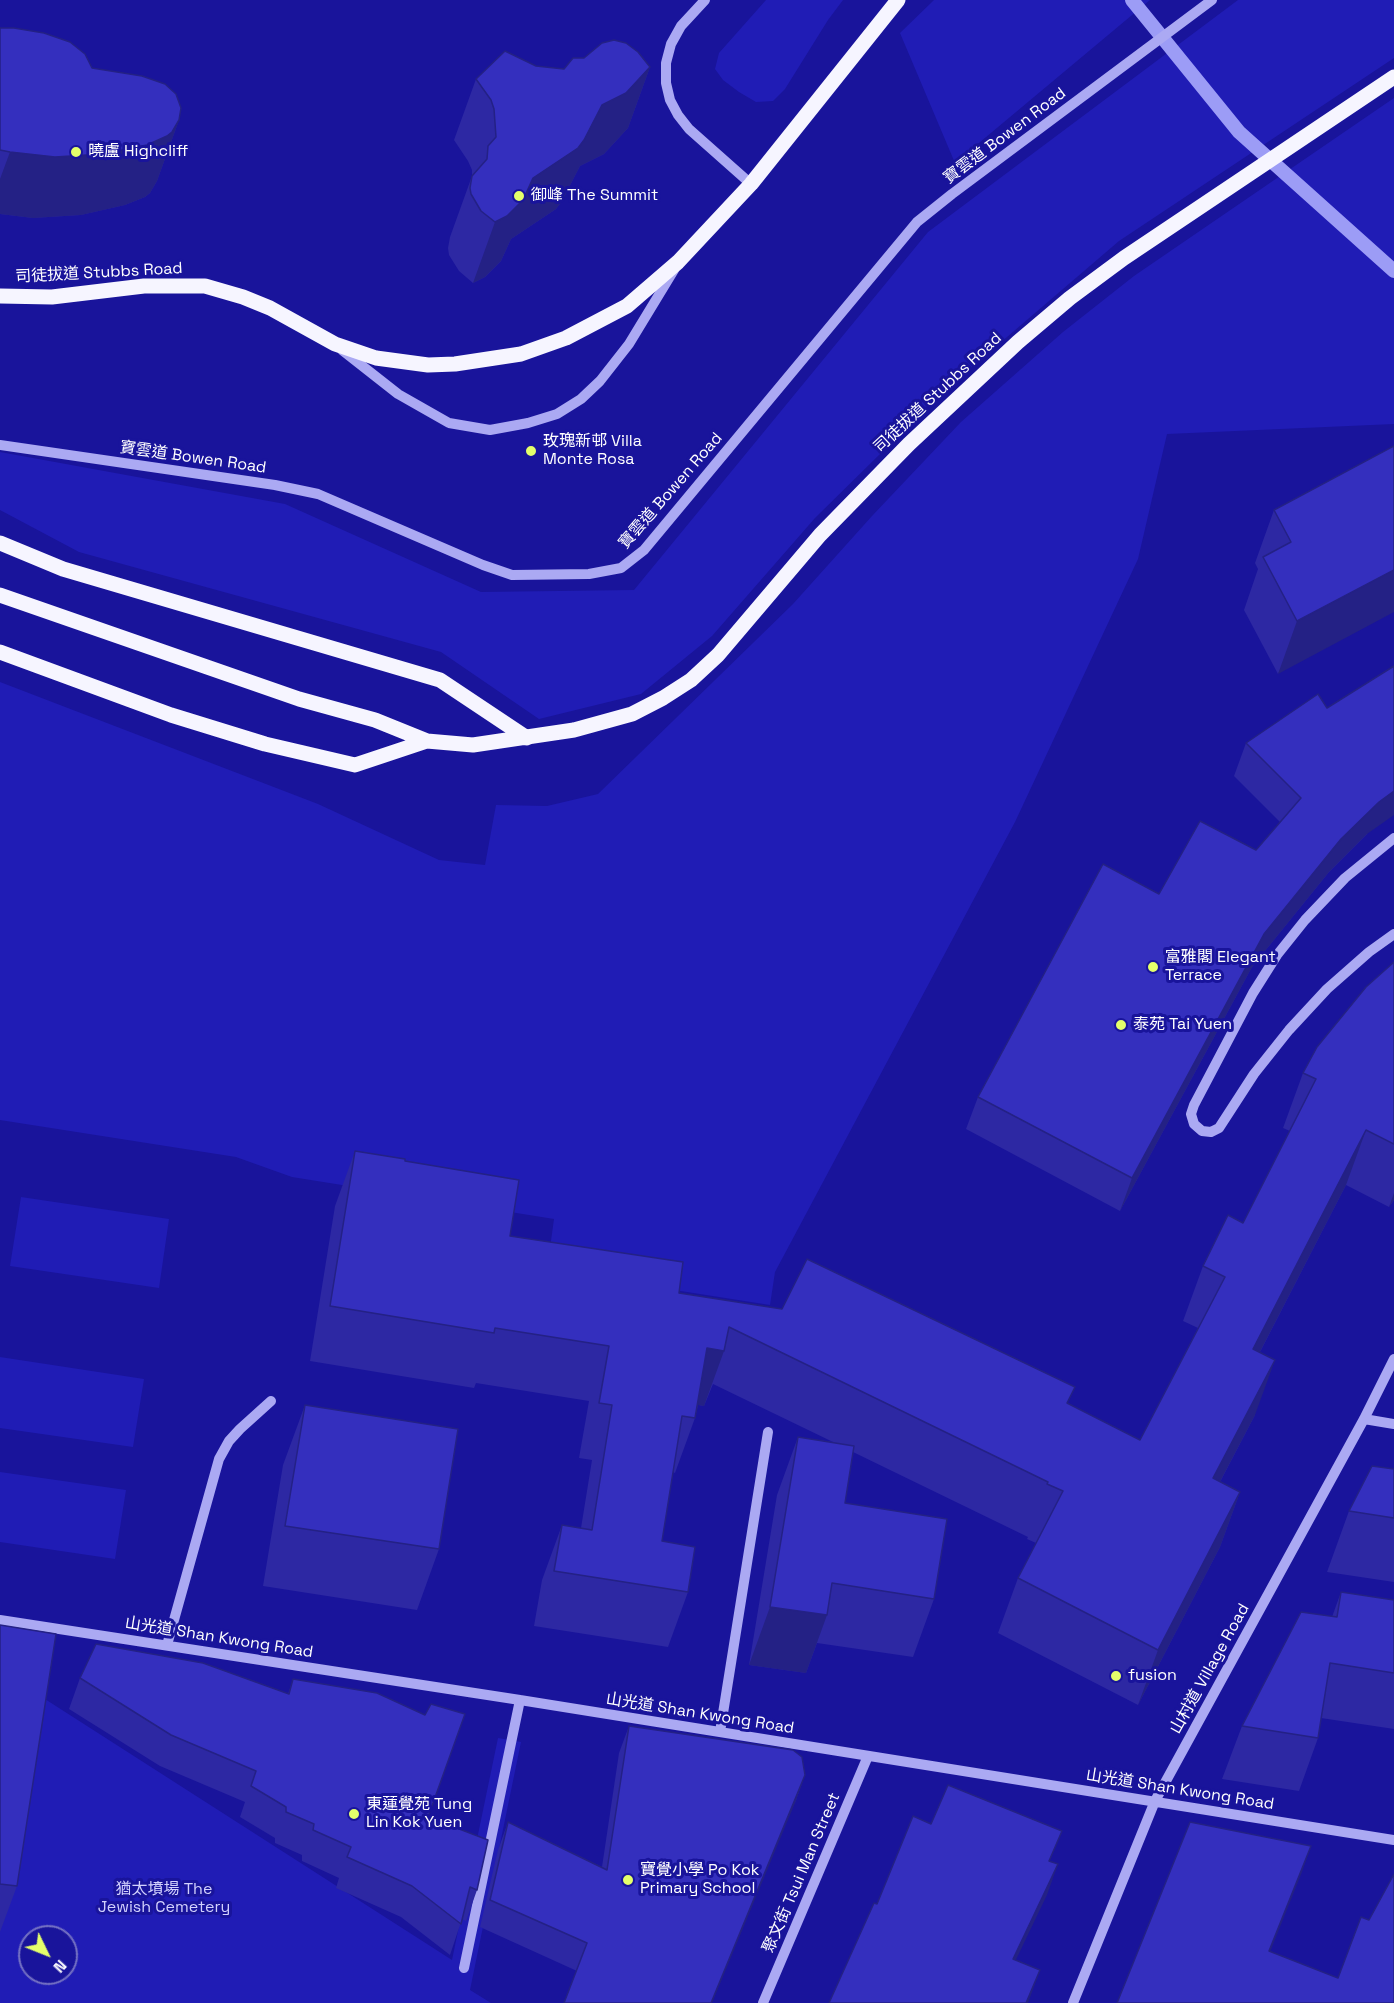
<!DOCTYPE html>
<html>
<head>
<meta charset="utf-8">
<style>
  body { margin:0 }
  #map { position:relative; width:1394px; height:2003px; overflow:hidden; background:#19149b; font-family:"Space Grotesk",sans-serif }
  canvas { display:block }
  .north { position:absolute; left:18px; top:1925px; width:60px; height:60px; box-sizing:border-box; background:#19149b; border:2px solid #7572c3; border-radius:50%; rotate:133deg; font-size:16px; font-weight:700; line-height:24px; text-align:center; color:#fff }
  .north::after { content:''; display:block; margin:auto; width:21px; height:27px; background:#e4ff6b; clip-path:polygon(50% 0,100% 100%,50% 72%,0 100%) }
</style>
</head>
<body>
<div id="map">
<canvas width="1394" height="2003"></canvas>
<div class="north">N</div>
</div>
<script>
const context = document.querySelector('canvas').getContext('2d');
context.lineJoin = 'round';
function fill(path, color) {
  context.fillStyle = color;
  context.fill(path, 'evenodd');
}
function toPath(rows) {
  const path = new Path2D();
  for (const r of rows) {
    path.moveTo(r[0], r[1]);
    for (let i = 2; i < r.length; i += 2) path.lineTo(r[i], r[i + 1]);
  }
  return path;
}
function trace(path, color, width, dash) {
  context.strokeStyle = color;
  context.lineWidth = width;
  context.lineCap = dash ? 'butt' : 'round';
  context.setLineDash(dash || []);
  context.stroke(path);
}
function label(font, color, halo, rows, align = 'center') {
  context.font = font + ' "Space Grotesk","Noto Sans TC",sans-serif';
  context.lineWidth = 6;
  context.setLineDash([]);
  context.textBaseline = 'middle';
  context.strokeStyle = halo;
  context.fillStyle = color;
  for (const [text, x, y, turn = 0] of rows) {
    context.save();
    context.translate(x, y);
    context.rotate((+turn || 0) * Math.PI / 180);
    context.textAlign = isNaN(turn) ? turn : align;
    if (halo) context.strokeText(text, 0, 0);
    context.fillText(text, 0, 0);
    context.restore();
  }
}
const green = toPath([
  [766,0,843,0,828,20,785,89,773,101,756,102,739,92,723,80,715,69,719,53],
  [934,0,1150,0,955,163,900,33],
  [1238,0,1394,0,1394,58,1119,241,944,391,815,518,712,636,641,694,539,719,441,652,79,552,0,510,0,452,285,504,481,592,634,590,928,232],
  [1394,98,1394,424,1167,434,1138,559,1015,822,775,1272,770,1305,547,1270,554,1219,292,1177,236,1157,0,1120,0,682,318,804,439,860,485,865,496,805,547,806,598,794,793,604,872,516,961,422,1063,332,1134,276],
  [21,1197,169,1219,159,1288,10,1266],
  [0,1357,144,1379,133,1447,0,1428],
  [0,1472,126,1490,115,1559,0,1542],
  [34,1692,452,1960,498,1738,521,1742,470,1990,491,2003,0,2003,0,1915],
  [30,1937,66,1937,66,1973,30,1973]
]);
const stream = toPath([
  [1132,0,1239,132,1394,271]
]);
const minor = toPath([
  [705,0,681,26,671,44,666,63,666,83,670,100,678,115,689,129,751,184],
  [342,350,398,394,449,423,490,430,528,423,557,414,581,399,600,381,629,344,674,270],
  [0,445,275,485,318,494,483,565,512,575,589,574,621,568,644,550,917,222,952,194,1212,0],
  [1394,838,1345,878,1305,920,1277,955,1253,993,1194,1105,1191,1114,1194,1124,1202,1131,1211,1132,1219,1128,1254,1074,1289,1030,1327,989,1369,952,1394,934],
  [1364,1419,1394,1424],
  [0,1620,520,1700,1394,1840],
  [167,1645,219,1459,229,1441,240,1429,271,1401],
  [720,1732,768,1432],
  [464,1968,520,1700],
  [763,2003,868,1756],
  [1073,2003,1155,1801,1364,1419,1394,1359]
]);
const major = toPath([
  [0,296,52,297,144,286,205,286,243,297,270,308,335,344,376,358,428,365,455,364,521,354,566,338,627,306,678,262,751,184,898,0],
  [0,543,63,569,440,680,527,738],
  [0,595,299,699,375,720,427,741],
  [0,652,171,715,265,744,355,765,427,741,473,745,574,730,632,714,663,698,691,680,718,655,820,535,909,444,1018,342,1070,298,1124,258,1394,77]
]);
const wall = toPath([
  [0,28,92,68,179,120,157,181,150,193,145,197,125,205,81,215,33,218,0,214],
  [536,66,564,69,650,67,628,128,604,154,580,166,562,201,556,209,511,239,501,261,485,277,473,283,459,271,449,255,448,248,450,237,472,176,472,170,468,161,454,140,476,79],
  [1394,446,1278,674,1244,610,1258,569,1255,563,1274,510],
  [1246,743,1367,834,1329,872,1252,967,1120,1211,966,1129,978,1097,1159,894,1256,850,1280,822,1234,776],
  [1394,962,1394,1200,1389,1207,1346,1185,1260,1352,1255,1415,1220,1482,1240,1492,1220,1547,1138,1705,998,1633,1018,1578,1036,1543,1027,1539,1028,1537,853,1452,845,1503,934,1599,913,1657,817,1643,806,1673,749,1665,777,1495,798,1437,833,1442,713,1384,704,1406,698,1405,695,1418,675,1473,673,1472,662,1541,688,1592,668,1647,534,1626,542,1580,562,1525,581,1528,592,1460,579,1458,589,1401,476,1383,474,1388,310,1361,335,1206,355,1151,405,1161,510,1236,679,1293,1069,1404,1140,1440,1198,1328,1183,1321,1203,1266,1243,1223,1290,1131,1283,1128,1303,1073],
  [305,1405,439,1549,417,1610,263,1586,283,1465],
  [1394,1469,1394,1582,1327,1572,1349,1511],
  [1341,1592,1394,1600,1394,1729,1321,1718,1318,1738,1299,1791,1222,1779,1242,1726,1332,1617],
  [0,1625,17,1886,0,1932],
  [80,1678,288,1694,293,1679,428,1817,477,1890,466,1921,462,1919,450,1955,401,1917,336,1888,339,1878,302,1861,302,1855,275,1843,275,1838,240,1817,245,1802,160,1766,69,1709],
  [629,1726,805,1775,795,1803,577,1971,480,1927,498,1850,508,1822,602,1867,619,1753]
]);
const shadedWall = toPath([
  [650,67,628,128,604,154,580,166,562,201,556,209,511,239,501,261,485,277,473,283,495,222,533,178,602,105],
  [179,120,157,181,150,193,145,197,125,205,81,215,33,218,0,214,0,179,10,152],
  [1394,570,1394,612,1278,674,1297,621],
  [1394,791,1394,815,1367,834,1329,872,1252,967,1120,1211,1132,1178,1264,934,1341,839,1379,802],
  [1366,1130,1346,1185,1233,1404,1253,1349],
  [1394,1193,1394,1200,1389,1207],
  [707,1348,724,1351,704,1406,687,1403],
  [1275,1360,1255,1415,1193,1533,1213,1478],
  [1240,1492,1220,1547,1138,1705,1158,1650],
  [770,1607,827,1615,806,1673,749,1665],
  [805,1775,795,1803,712,2003,711,2003],
  [1311,1846,1302,1872,1260,1977,1269,1951],
  [1058,1864,1047,1895,1002,1989,1013,1959],
  [1040,1970,1028,2003,1026,2003]
]);
const building = toPath([
  [0,28,14,28,44,33,70,42,85,54,92,68,142,76,165,84,176,94,181,108,179,120,172,132,167,136,147,145,103,154,55,157,10,152,0,150,0,28],
  [614,40,626,43,638,52,650,67,626,93,602,105,584,140,578,148,533,178,523,200,507,216,495,222,481,211,471,194,470,188,472,176,487,159,488,146,496,137,494,109,491,100,476,79,505,51,536,66,564,69,573,58,584,58,602,43,614,40],
  [1394,446,1394,570,1297,621,1263,557,1291,542,1274,510,1394,446],
  [1394,666,1394,791,1379,802,1341,839,1264,934,1132,1178,978,1097,1103,864,1159,894,1200,821,1256,850,1301,798,1246,743,1318,694,1327,708,1394,666],
  [1394,962,1394,1144,1366,1130,1253,1349,1275,1360,1213,1478,1240,1492,1158,1650,1018,1578,1063,1491,1047,1484,1048,1482,729,1327,724,1351,707,1348,695,1418,682,1416,662,1541,695,1547,688,1592,554,1571,562,1525,592,1530,612,1405,599,1403,609,1346,495,1328,494,1333,330,1306,355,1151,405,1159,405,1161,519,1180,510,1236,683,1262,679,1293,782,1309,807,1259,1075,1387,1067,1403,1140,1440,1225,1277,1203,1266,1228,1215,1243,1223,1316,1079,1303,1073,1317,1047,1366,987,1394,962],
  [305,1405,458,1429,439,1549,285,1526,305,1405],
  [798,1437,854,1446,845,1503,947,1519,934,1599,832,1583,827,1615,770,1607,798,1437],
  [1372,1466,1394,1469,1394,1518,1349,1511,1372,1466],
  [1341,1592,1394,1600,1394,1673,1330,1663,1318,1738,1242,1726,1301,1612,1337,1617,1341,1592],
  [0,1625,56,1634,17,1886,0,1884,0,1625],
  [96,1644,203,1663,289,1694,293,1679,377,1693,425,1715,431,1704,465,1714,428,1817,488,1840,477,1890,470,1887,461,1924,412,1886,347,1857,351,1847,313,1830,314,1824,286,1812,286,1807,251,1786,256,1771,171,1735,80,1678,96,1644],
  [629,1726,793,1750,802,1757,805,1775,711,2003,564,2003,587,1943,490,1900,508,1822,607,1870,629,1726],
  [948,1785,1062,1831,1049,1861,1058,1864,1013,1959,1040,1970,1026,2003,829,2003,874,1903,877,1904,913,1816,931,1824,948,1785],
  [1190,1822,1311,1846,1269,1951,1338,1978,1361,1917,1369,1920,1394,1874,1394,2003,1117,2003,1190,1822]
]);
const markers = [
  [76,152,6,"#e4ff6b"],
  [519,196,6,"#e4ff6b"],
  [531,451,6,"#e4ff6b"],
  [1153,967,6,"#e4ff6b"],
  [1121,1025,6,"#e4ff6b"],
  [1116,1676,6,"#e4ff6b"],
  [354,1814,6,"#e4ff6b"],
  [628,1880,6,"#e4ff6b"]
];
const streetNames = [
  ["寶雲道 Bowen Road",1005,136,-37],
  ["司徒拔道 Stubbs Road",99,273,-3],
  ["司徒拔道 Stubbs Road",938,393,-43],
  ["寶雲道 Bowen Road",193,458,8],
  ["寶雲道 Bowen Road",671,491,-49],
  ["山光道 Shan Kwong Road",219,1638,9],
  ["山村道 Village Road",1210,1669,-61],
  ["山光道 Shan Kwong Road",700,1714,9],
  ["山光道 Shan Kwong Road",1180,1790,9],
  ["聚文街 Tsui Man Street",802,1873,-67]
];
const poiNames = [
  ["曉盧 Highcliff",88,152],
  ["御峰 The Summit",531,196],
  ["玫瑰新邨 Villa",543,442],
  ["Monte Rosa",543,460],
  ["富雅閣 Elegant",1165,958],
  ["Terrace",1165,976],
  ["泰苑 Tai Yuen",1133,1025],
  ["fusion",1128,1676],
  ["東蓮覺苑 Tung",366,1805],
  ["Lin Kok Yuen",366,1823],
  ["寶覺小學 Po Kok",640,1871],
  ["Primary School",640,1889]
];
const parkNames = [
  ["猶太墳場 The",164,1890],
  ["Jewish Cemetery",164,1908]
];
fill(green, '#201cb5');
trace(stream, '#9c9cf6', 14);
trace(minor, '#aba9f3', 10);
trace(major, '#f6f5ff', 15);
fill(wall, '#2d28a3');
fill(shadedWall, '#242185');
fill(building, '#342fbe');
trace(building, '#242185', 1.5);
for (const [x, y, r, color] of markers) {
  const dot = new Path2D();
  dot.arc(x, y, r, 0, 2 * Math.PI);
  context.fillStyle = color;
  context.fill(dot);
  trace(dot, '#19149b', 2);
}
label('16px', '#fff', '#19149b', streetNames);
label('16px', '#fff', '#19149b', poiNames, 'left');
label('16px', '#d2d1fd', '#19149b', parkNames);
</script>
</body>
</html>
